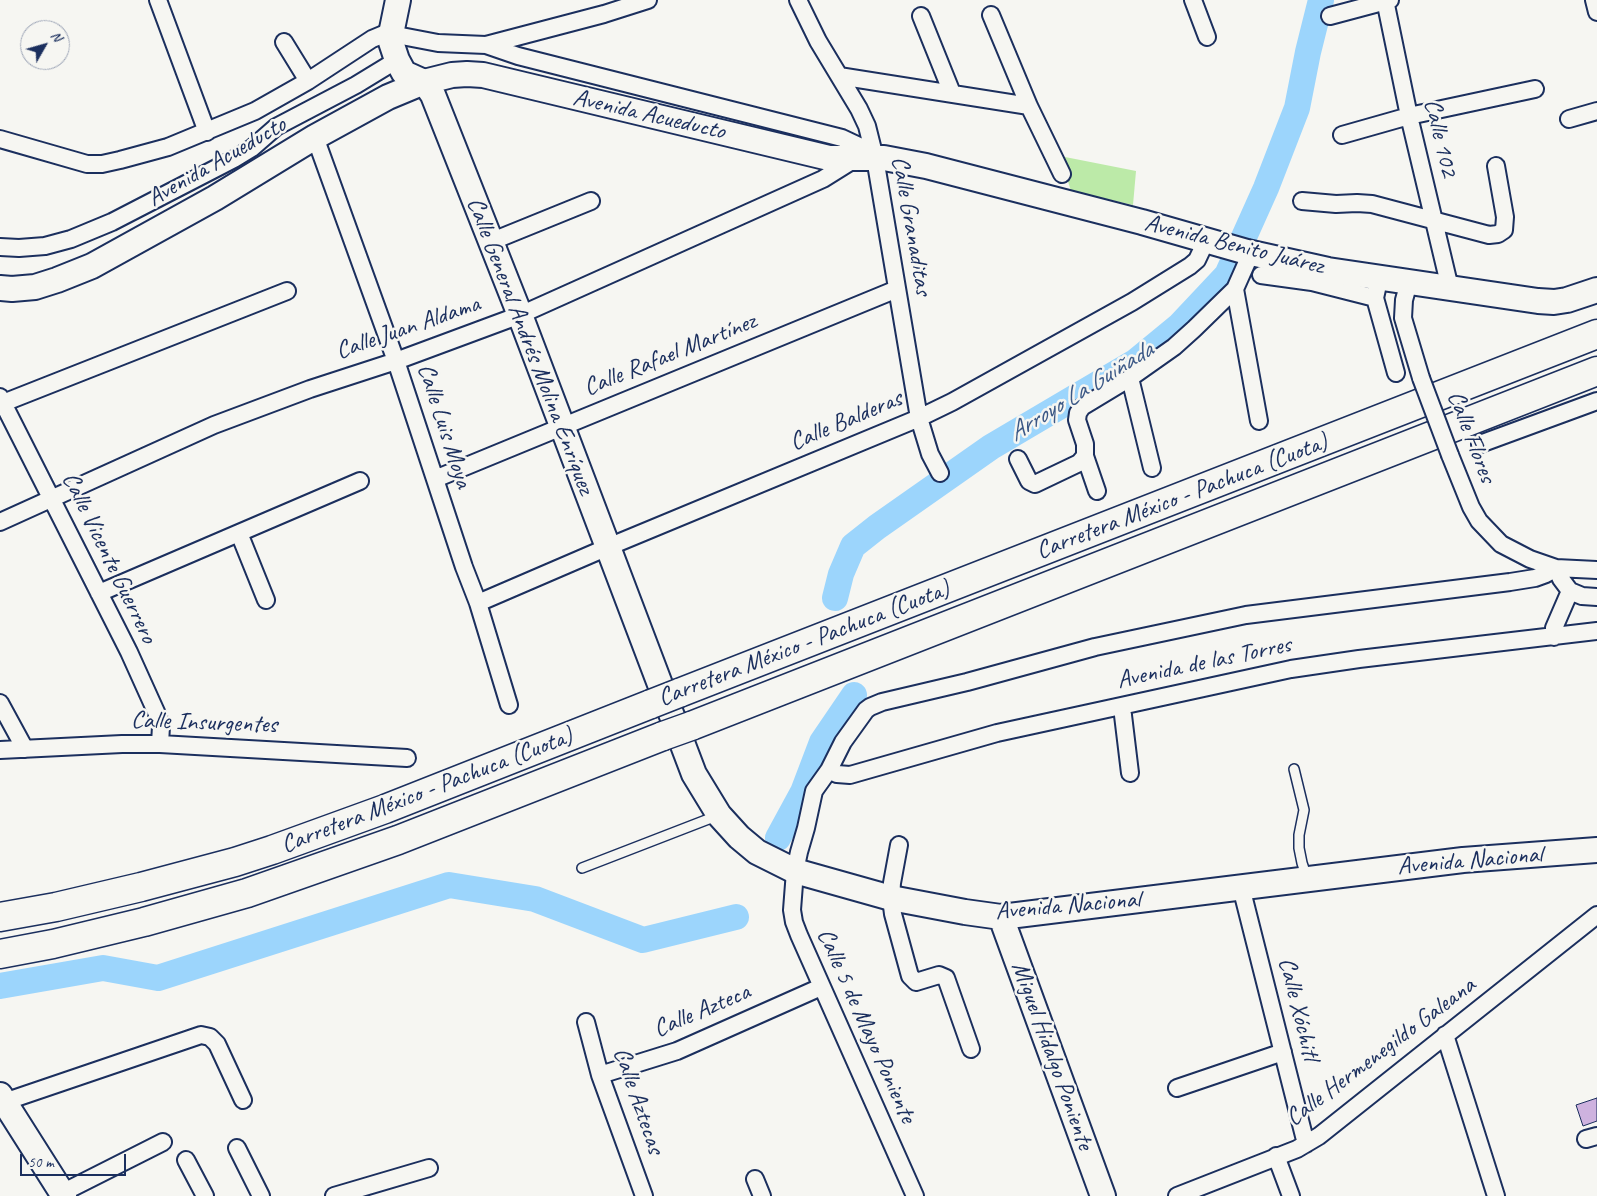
<!DOCTYPE html>
<html>
<head>
<meta charset="utf-8">
<style>
  body { margin:0 }
  #map { position:relative; width:1597px; height:1196px; overflow:hidden; background:#f6f6f2; font-family:Caveat,sans-serif }
  canvas { display:block }
  .north { position:absolute; left:20px; top:20px; width:50px; height:50px; box-sizing:border-box; background:#f6f6f2; border:1px solid #9ea6b7; border-radius:50%; rotate:52deg; font-size:14px; font-weight:700; line-height:20px; text-align:center; color:#1b2f5e }
  .north::after { content:''; display:block; margin:auto; width:18px; height:22px; background:#1b2f5e; clip-path:polygon(50% 0,100% 100%,50% 72%,0 100%) }
  .scale { position:absolute; left:20px; top:1154px; width:106px; height:22px; box-sizing:border-box; border:2px solid #1b2f5e; border-top:0; padding-left:6px; font-size:15px; line-height:18px; white-space:nowrap; color:#1b2f5e; -webkit-text-stroke:4px #f6f6f2; paint-order:stroke }
</style>
</head>
<body>
<div id="map">
<canvas width="1597" height="1196"></canvas>
<div class="north">N</div>
<div class="scale">50 m</div>
</div>
<script>
const context = document.querySelector('canvas').getContext('2d');
context.lineJoin = 'round';
function fill(path, color) {
  context.fillStyle = color;
  context.fill(path, 'evenodd');
}
function toPath(rows) {
  const path = new Path2D();
  for (const r of rows) {
    path.moveTo(r[0], r[1]);
    for (let i = 2; i < r.length; i += 2) path.lineTo(r[i], r[i + 1]);
  }
  return path;
}
function trace(path, color, width, dash) {
  context.strokeStyle = color;
  context.lineWidth = width;
  context.lineCap = dash ? 'butt' : 'round';
  context.setLineDash(dash || []);
  context.stroke(path);
}
function label(font, color, halo, rows, align = 'center') {
  context.font = font + ' Caveat,sans-serif';
  context.lineWidth = 5;
  context.setLineDash([]);
  context.textBaseline = 'middle';
  context.strokeStyle = halo;
  context.fillStyle = color;
  for (const [text, x, y, turn = 0] of rows) {
    context.save();
    context.translate(x, y);
    context.rotate((+turn || 0) * Math.PI / 180);
    context.textAlign = isNaN(turn) ? turn : align;
    if (halo) context.strokeText(text, 0, 0);
    context.fillText(text, 0, 0);
    context.restore();
  }
}
const green = toPath([
  [1060,156,1136,171,1133,205,1071,191]
]);
const river = toPath([
  [835,598,841,574,853,546,877,527,991,447,1135,362,1180,325,1227,275,1266,188,1297,108,1308,52,1321,0],
  [778,838,803,792,822,742,854,695],
  [0,986,103,968,158,978,449,885,535,899,643,940,736,917]
]);
const building = toPath([
  [1597,1098,1597,1121,1583,1126,1576,1105,1597,1098]
]);
const lane = toPath([
  [1294,769,1304,810,1299,835,1299,848,1302,863,1307,878],
  [582,868,719,815]
]);
const street = toPath([
  [158,0,207,132],
  [798,0,818,41,859,109,867,126,875,158,919,418,930,454,940,473],
  [1193,0,1207,37],
  [1385,0,1409,116,1450,288],
  [1594,0,1597,12],
  [991,15,1029,106,1062,174],
  [921,16,952,93],
  [1330,16,1390,0],
  [284,42,308,81],
  [486,45,604,14,648,0],
  [839,76,1029,106],
  [1569,119,1597,111],
  [1342,135,1409,116,1535,89],
  [315,137,396,361,464,567,478,603,509,705],
  [0,139,87,164,102,164,120,160,168,147,255,111,308,81,372,39,384,34,391,34,438,43,486,45,518,56,842,138,859,146,875,158],
  [1302,201,1336,204,1357,203,1372,204,1489,235,1498,234,1504,230,1505,217,1496,166],
  [490,242,591,201],
  [0,247,19,248,45,246,71,239,112,222,234,159,252,148,276,127,356,85,397,60],
  [1261,275,1312,282,1375,298],
  [1409,282,1404,300,1403,318,1421,378],
  [1235,289,1259,421],
  [1377,289,1375,298,1396,373],
  [1130,378,1152,468],
  [0,397,129,652,157,714,161,726,160,744],
  [3,403,287,291],
  [1480,444,1597,401],
  [1450,455,1471,507,1479,521,1501,544,1530,559,1556,568,1597,570],
  [1018,459,1029,481,1035,484,1079,463,1085,456],
  [435,479,897,289],
  [1097,491,1085,456,1085,444,1077,420,1078,413,1082,407,1130,378,1174,347,1194,329,1235,289,1251,253],
  [0,522,214,425,310,389,396,361,520,315,823,179,855,159],
  [239,533,266,600],
  [1556,568,1561,579,1570,591,1582,596,1597,597],
  [99,593,360,481],
  [478,603,608,547,919,418,952,402,1132,302,1190,266,1197,260,1206,241],
  [1554,637,1554,628,1570,591],
  [0,703,25,749],
  [1122,707,1130,773],
  [0,750,122,744,160,744,407,758],
  [829,770,837,774,850,775,997,733,1291,669,1359,659,1597,631],
  [899,845,892,883,891,898,893,914,910,976,916,982,939,975,946,978,971,1049],
  [1241,887,1306,1144],
  [586,1022,600,1075,644,1196],
  [1445,1035,1496,1196],
  [600,1075,677,1051,821,987],
  [1177,1088,1283,1052],
  [4,1102,201,1035,210,1037,217,1044,243,1100],
  [1586,1139,1597,1136],
  [237,1148,261,1196],
  [1276,1156,1291,1196],
  [186,1160,205,1196],
  [755,1179,762,1196],
  [62,1193,163,1142],
  [334,1196,429,1168],
  [915,1196,799,935,794,922,792,910,795,871,799,852,806,828,814,791,829,770,843,742,866,710,870,707,882,702,967,682,1095,647,1246,615,1510,582,1535,578,1546,574,1556,568],
  [1177,1196,1297,1149,1319,1136,1597,915]
]);
const secondary = toPath([
  [398,0,391,34,391,42,397,60,404,73,424,82,433,95,520,315,694,774,719,815,739,837,757,852,795,871,891,898,965,912,1001,917,1463,860,1597,850],
  [0,288,12,289,35,287,57,280,92,266,215,198,315,137,388,97,424,82,452,75,467,74,483,75,829,158,884,158,926,166,1142,222,1247,252,1328,270,1538,301,1554,302,1567,300,1597,290],
  [1001,917,1103,1196],
  [0,1095,64,1196]
]);
const highway = toPath([
  [679,693,1597,334],
  [691,726,1597,371],
  [0,917,56,907,141,887,235,862,272,850,385,809,651,704],
  [0,954,53,944,144,922,247,893,398,840,663,736]
]);
const streetBridge = toPath([
  [1421,378,1450,455]
]);
const highwayBridge = toPath([
  [651,704,679,693],
  [663,736,691,726]
]);
const streetNames = [
  ["Avenida Acueducto",649,115,13],
  ["Calle 102",1440,138,77],
  ["Avenida Acueducto",217,162,-30],
  ["Calle Granaditas",911,226,80],
  ["Avenida Benito Juárez",1234,245,14],
  ["Calle Juan Aldama",408,328,-19],
  ["Calle General Andrés Molina Enríquez",530,346,69],
  ["Calle Rafael Martínez",670,355,-22],
  ["Calle Balderas",846,421,-23],
  ["Calle Luis Moya",444,426,72],
  ["Calle Flores",1471,437,69],
  ["Carretera México - Pachuca (Cuota)",1182,497,-21],
  ["Calle Vicente Guerrero",109,558,64],
  ["Carretera México - Pachuca (Cuota)",804,644,-21],
  ["Avenida de las Torres",1204,663,-12],
  ["Calle Insurgentes",204,723,2],
  ["Carretera México - Pachuca (Cuota)",427,791,-21],
  ["Avenida Nacional",1470,861,-5],
  ["Avenida Nacional",1068,906,-5],
  ["Calle Xóchitl",1298,1009,76],
  ["Calle Azteca",702,1011,-23],
  ["Calle 5 de Mayo Poniente",866,1026,66],
  ["Calle Hermenegildo Galeana",1381,1052,-37],
  ["Miguel Hidalgo Poniente",1052,1056,70],
  ["Calle Aztecas",638,1101,71]
];
const waterNames = [
  ["Arroyo La Guiñada",1081,392,-32]
];
fill(green, '#bceaa8');
trace(river, '#9cd5fc', 26);
fill(building, '#ceb2df');
trace(building, '#1b2f5e', 1);
trace(lane, '#1b2f5e', 12);
trace(street, '#1b2f5e', 20);
trace(secondary, '#1b2f5e', 28);
trace(highway, '#1b2f5e', 31);
trace(lane, '#f6f6f2', 9);
trace(street, '#f6f6f2', 16);
trace(secondary, '#f6f6f2', 24);
trace(highway, '#f6f6f2', 28);
trace(streetBridge, '#1b2f5e', 20, []);
trace(highwayBridge, '#1b2f5e', 31, []);
trace(streetBridge, '#f6f6f2', 16);
trace(highwayBridge, '#f6f6f2', 28);
label('25px', '#1b2f5e', '#f6f6f2', streetNames);
label('italic 26px', '#3b5886', '#f6f6f2', waterNames);
</script>
</body>
</html>
